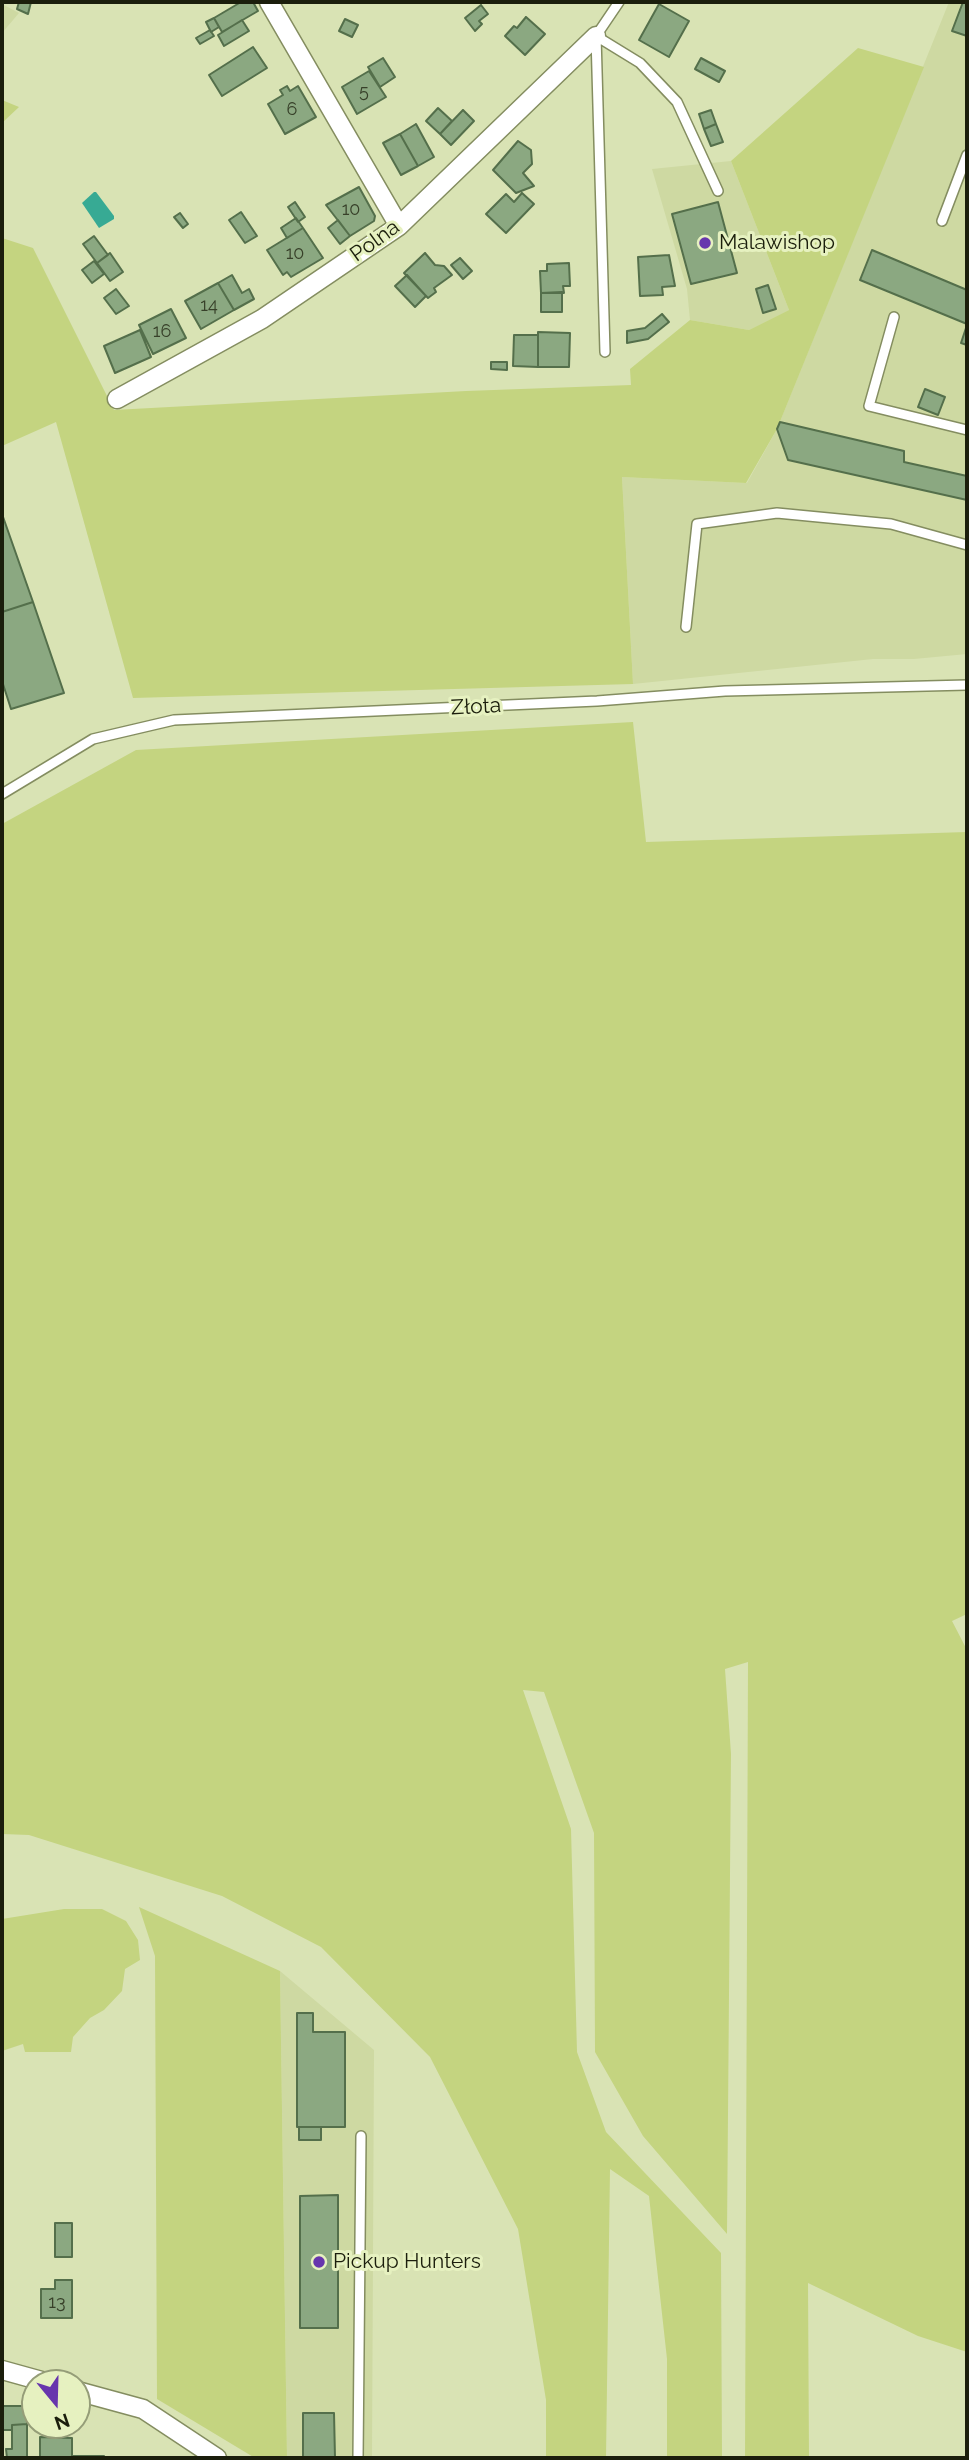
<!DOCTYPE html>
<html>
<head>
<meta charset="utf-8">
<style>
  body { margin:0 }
  #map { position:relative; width:969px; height:2460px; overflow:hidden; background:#d9e3b4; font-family:Raleway,sans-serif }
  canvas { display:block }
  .frame { position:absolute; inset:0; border:4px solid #1b1e0c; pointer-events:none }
  .north { position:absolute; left:21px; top:2369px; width:70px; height:70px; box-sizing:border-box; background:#e6f1c0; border:2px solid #959d78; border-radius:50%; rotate:161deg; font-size:19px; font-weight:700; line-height:28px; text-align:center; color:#1b1e0c }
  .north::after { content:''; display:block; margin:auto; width:24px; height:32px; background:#6736ad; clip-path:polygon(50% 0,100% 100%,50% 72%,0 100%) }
</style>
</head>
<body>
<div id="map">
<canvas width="969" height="2460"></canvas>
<div class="frame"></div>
<div class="north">N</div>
</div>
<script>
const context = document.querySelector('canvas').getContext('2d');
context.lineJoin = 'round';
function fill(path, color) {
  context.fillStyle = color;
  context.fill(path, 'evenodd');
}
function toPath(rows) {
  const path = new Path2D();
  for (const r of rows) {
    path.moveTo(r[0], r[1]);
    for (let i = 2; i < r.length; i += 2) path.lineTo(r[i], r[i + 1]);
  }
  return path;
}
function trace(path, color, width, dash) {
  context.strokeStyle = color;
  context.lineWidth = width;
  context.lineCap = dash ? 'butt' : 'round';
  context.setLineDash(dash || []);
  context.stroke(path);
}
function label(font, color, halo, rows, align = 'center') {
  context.font = font + ' Raleway,sans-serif';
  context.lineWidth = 6;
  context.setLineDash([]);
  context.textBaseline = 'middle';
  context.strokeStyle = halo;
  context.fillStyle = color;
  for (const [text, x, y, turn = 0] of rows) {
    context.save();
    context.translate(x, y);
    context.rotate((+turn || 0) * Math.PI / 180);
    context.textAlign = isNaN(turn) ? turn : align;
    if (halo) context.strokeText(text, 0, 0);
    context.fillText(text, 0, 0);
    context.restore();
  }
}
const built = toPath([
  [949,2,967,2,967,654,914,659,873,659,633,684,622,477,747,483,777,429],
  [2,4,19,13,2,33],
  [731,161,789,310,749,330,690,320,687,289,652,169],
  [280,1971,374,2050,372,2458,287,2458]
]);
const green = toPath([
  [858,48,924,67,777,429,746,483,622,477,633,684,133,698,56,422,2,446,2,238,33,248,114,410,466,391,631,385,630,369,690,320,749,330,789,310,731,161],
  [2,100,19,107,2,123],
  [633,722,646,842,967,832,967,1614,952,1621,967,1650,967,2352,918,2336,808,2283,809,2458,745,2458,748,1662,725,1669,731,1754,727,2234,643,2136,595,2052,594,1833,544,1692,523,1690,571,1829,577,2052,606,2132,721,2253,722,2458,667,2458,667,2359,649,2196,610,2169,606,2458,546,2458,546,2400,518,2229,430,2057,321,1947,222,1896,29,1835,2,1834,2,824,136,750],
  [139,1907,280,1971,287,2458,255,2458,157,2399,155,1956],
  [64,1909,102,1909,126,1921,138,1940,140,1960,125,1969,122,1991,104,2010,90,2018,73,2037,71,2052,25,2052,23,2044,2,2051,2,1919]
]);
const water = toPath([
  [94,192,96,192,114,216,114,219,99,228,82,203]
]);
const building = toPath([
  [19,2,31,2,28,14,17,9,19,2],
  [241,2,253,2,258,11,222,32,214,18,241,2],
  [963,2,967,2,967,36,952,31,963,2],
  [659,4,689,21,669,57,639,40,659,4],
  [481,5,488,14,479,21,482,24,475,31,465,18,481,5],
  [526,17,545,34,525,55,505,36,514,26,517,28,526,17],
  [214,18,219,27,211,32,206,22,214,18],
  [345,19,358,25,352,37,339,31,345,19],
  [242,20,249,31,224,46,218,35,242,20],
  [210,30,214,36,200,44,196,38,210,30],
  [253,47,267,68,222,96,209,75,253,47],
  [383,58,395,77,380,87,368,67,383,58],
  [701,58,725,71,719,82,695,69,701,58],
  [369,71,386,97,357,114,342,87,369,71],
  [287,86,290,91,298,86,316,117,285,134,268,104,283,95,280,90,287,86],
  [438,108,452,121,440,134,426,121,438,108],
  [463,110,474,121,451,145,440,134,463,110],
  [711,110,716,124,704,129,699,114,711,110],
  [416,124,434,157,418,166,400,134,416,124],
  [716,124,723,142,711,146,704,129,716,124],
  [400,134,418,166,401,175,383,143,400,134],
  [518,141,531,150,532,164,523,173,534,186,516,193,493,170,518,141],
  [359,187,375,216,374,221,350,236,326,205,359,187],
  [522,193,534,204,506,233,486,214,506,194,514,202,522,193],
  [295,202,305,217,298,222,288,207,295,202],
  [718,202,737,273,691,284,672,214,718,202],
  [241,212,257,236,245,243,229,220,241,212],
  [180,213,188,224,183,228,174,217,180,213],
  [296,218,303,228,287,238,281,228,296,218],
  [338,220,350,236,340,244,328,228,338,220],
  [303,228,323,258,291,277,287,272,283,275,267,250,303,228],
  [94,236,108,255,97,263,83,244,94,236],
  [872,250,967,290,967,324,860,280,872,250],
  [110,253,123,272,110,281,97,263,110,253],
  [425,253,435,265,444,266,452,275,434,288,436,292,428,298,404,273,425,253],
  [669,255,675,286,662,287,663,295,640,296,638,257,669,255],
  [460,258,472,271,463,279,451,265,460,258],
  [94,261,104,274,92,283,82,270,94,261],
  [569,263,570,286,563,286,564,293,541,293,540,271,547,271,547,264,569,263],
  [232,275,242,293,249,289,254,299,234,310,218,283,232,275],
  [407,275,426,296,415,307,395,286,407,275],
  [218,283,234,310,201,329,185,301,218,283],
  [768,285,776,309,763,313,756,289,768,285],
  [116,289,129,306,116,314,104,298,116,289],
  [562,292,562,312,541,312,541,293,562,292],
  [171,309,186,338,153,354,139,325,171,309],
  [662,314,669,322,648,339,627,343,627,331,645,328,662,314],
  [967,325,967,345,961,343,967,325],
  [140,330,151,357,115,373,104,346,140,330],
  [538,332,570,333,569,367,538,367,538,332],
  [514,335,538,335,538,367,513,366,514,335],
  [491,362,507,362,507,370,491,369,491,362],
  [925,389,945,397,938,415,918,407,925,389],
  [780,422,904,451,904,462,967,476,967,500,788,460,777,429,780,422],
  [2,514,33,602,2,612,2,514],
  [33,602,64,693,11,709,2,681,2,612,33,602],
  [297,2013,313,2013,313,2032,345,2032,345,2127,297,2127,297,2013],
  [299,2127,321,2127,321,2140,299,2140,299,2127],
  [338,2195,338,2328,300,2328,300,2196,338,2195],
  [55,2223,72,2223,72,2257,55,2257,55,2223],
  [55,2280,72,2280,72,2318,41,2318,41,2289,55,2289,55,2280],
  [2,2406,27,2406,27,2424,12,2425,12,2430,2,2430,2,2406],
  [303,2413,334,2413,335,2458,303,2458,303,2413],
  [27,2424,27,2458,7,2458,6,2449,12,2449,12,2425,27,2424],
  [40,2437,72,2438,72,2458,40,2458,40,2437],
  [72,2456,104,2456,104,2458,72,2458,72,2456]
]);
const lane = toPath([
  [596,36,640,63,677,102,718,191],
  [942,221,967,155],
  [894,317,869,406,967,430],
  [605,352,596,36,619,2],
  [686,627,697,524,777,513,891,524,967,545],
  [2,794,93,739,174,720,597,701,725,691,967,685],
  [358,2458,361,2136]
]);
const street = toPath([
  [269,2,399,226],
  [117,399,262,319,399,226,596,36],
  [2,2370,49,2383],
  [77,2391,143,2409,217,2458]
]);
const markers = [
  [705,243,7,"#6736ad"],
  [319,2262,7,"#6736ad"]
];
const numberNames = [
  ["5",364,92],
  ["6",292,110],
  ["10",351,210],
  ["10",295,254],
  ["14",209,306],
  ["16",162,332],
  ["13",57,2303]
];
const streetNames = [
  ["Polna",375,241,-36],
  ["Złota",476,707,-3]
];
const poiNames = [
  ["Malawishop",719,243],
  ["Pickup Hunters",333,2262]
];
fill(built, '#ced9a2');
fill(green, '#c4d480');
fill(water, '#37aa94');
fill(building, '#8ba881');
trace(building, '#546f4b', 2);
trace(lane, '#848d60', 12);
trace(street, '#848d60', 21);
trace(lane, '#fff', 9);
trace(street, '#fff', 18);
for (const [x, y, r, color] of markers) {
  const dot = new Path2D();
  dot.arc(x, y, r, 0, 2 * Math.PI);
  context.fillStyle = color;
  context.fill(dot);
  trace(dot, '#e6f1c0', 2.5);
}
label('18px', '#374029', null, numberNames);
label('21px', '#1b1e0c', '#e6f1c0', streetNames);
label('21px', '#1b1e0c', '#e6f1c0', poiNames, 'left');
</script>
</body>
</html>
